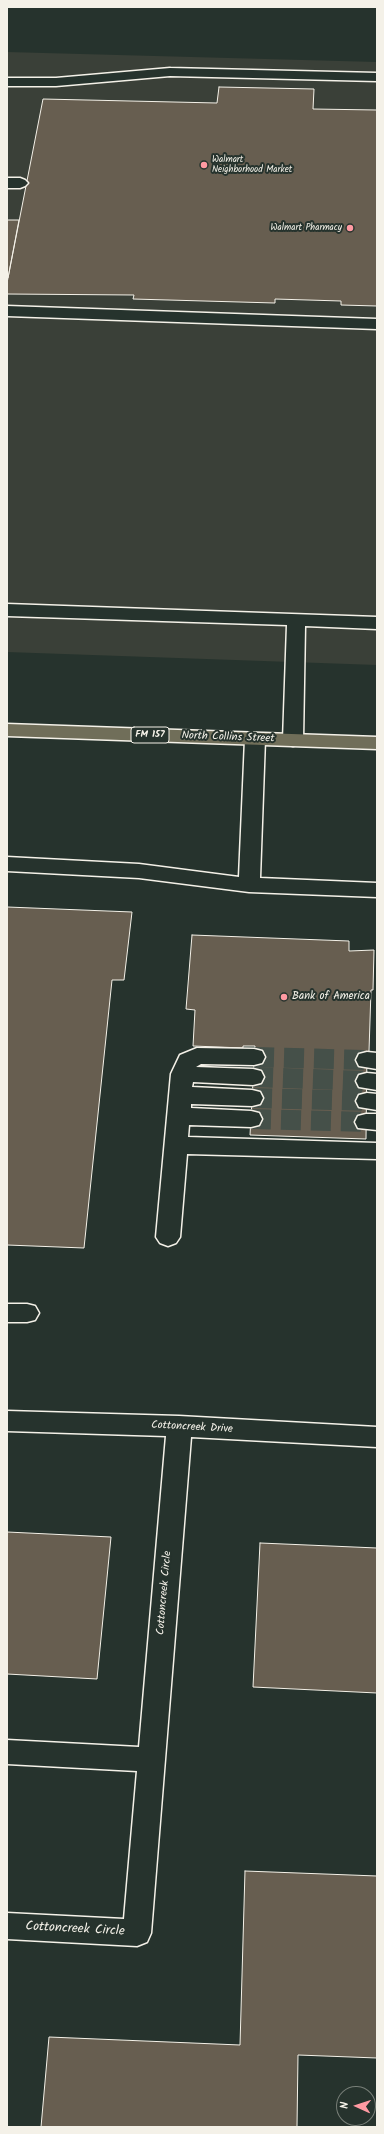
<!DOCTYPE html>
<html>
<head>
<meta charset="utf-8">
<style>
  body { margin:0 }
  #map { position:relative; width:384px; height:2134px; overflow:hidden; background:#26332d; font-family:Kalam,sans-serif }
  canvas { display:block }
  .frame { position:absolute; inset:0; border:8px solid #f4f1e8; pointer-events:none }
  .north { position:absolute; left:336px; top:2086px; width:40px; height:40px; box-sizing:border-box; background:#26332d; border:1px solid #787f78; border-radius:50%; rotate:273deg; font-size:11px; font-weight:700; line-height:16px; text-align:center; color:#f4f1e8 }
  .north::after { content:''; display:block; margin:auto; width:14px; height:18px; background:#ff9aa2; clip-path:polygon(50% 0,100% 100%,50% 72%,0 100%) }
</style>
</head>
<body>
<div id="map">
<canvas width="384" height="2134"></canvas>
<div class="frame"></div>
<div class="north">N</div>
</div>
<script>
const context = document.querySelector('canvas').getContext('2d');
context.lineJoin = 'round';
function fill(path, color) {
  context.fillStyle = color;
  context.fill(path, 'evenodd');
}
function toPath(rows) {
  const path = new Path2D();
  for (const r of rows) {
    path.moveTo(r[0], r[1]);
    for (let i = 2; i < r.length; i += 2) path.lineTo(r[i], r[i + 1]);
  }
  return path;
}
function trace(path, color, width, dash) {
  context.strokeStyle = color;
  context.lineWidth = width;
  context.lineCap = dash ? 'butt' : 'round';
  context.setLineDash(dash || []);
  context.stroke(path);
}
function label(font, color, halo, rows, align = 'center') {
  context.font = font + ' Kalam,sans-serif';
  context.lineWidth = 4;
  context.setLineDash([]);
  context.textBaseline = 'middle';
  context.strokeStyle = halo;
  context.fillStyle = color;
  for (const [text, x, y, turn = 0] of rows) {
    context.save();
    context.translate(x, y);
    context.rotate((+turn || 0) * Math.PI / 180);
    context.textAlign = isNaN(turn) ? turn : align;
    if (halo) context.strokeText(text, 0, 0);
    context.fillText(text, 0, 0);
    context.restore();
  }
}
const built = toPath([
  [7,52,377,62,377,665,7,652]
]);
const building = toPath([
  [219,87,314,89,313,109,377,110,377,306,341,305,341,301,275,299,275,303,133,299,134,295,7,294,7,283,43,99,217,103,219,87],
  [7,220,19,220,8,278,7,278,7,220],
  [7,907,132,912,124,980,112,980,84,1248,7,1245,7,907],
  [192,935,349,941,349,951,374,950,373,990,371,990,369,1051,367,1052,366,1139,250,1135,255,1046,243,1046,243,1048,193,1046,195,1010,186,1009,192,935],
  [7,1532,111,1537,97,1679,7,1674,7,1532],
  [260,1543,377,1548,377,1693,253,1687,260,1543],
  [245,1871,377,1876,377,2058,298,2055,297,2127,41,2127,49,2037,240,2045,245,1871]
]);
const minorTunnel = toPath([
  [254,1057,367,1060],
  [253,1077,367,1081],
  [252,1098,367,1101],
  [251,1119,366,1122]
]);
const minor = toPath([
  [170,68,377,73,377,81,170,76,56,86,7,86,7,78,56,78,170,68],
  [7,178,20,178,25,180,28,183,25,186,20,188,7,188,7,178],
  [7,306,377,319,377,329,7,316,7,306],
  [7,604,377,617,377,629,305,626,303,740,300,744,293,746,286,744,283,740,287,625,7,616,7,604],
  [255,733,262,735,265,739,260,878,377,883,377,897,249,892,139,878,7,871,7,857,139,864,239,877,245,739,248,735,255,733],
  [197,1048,254,1049,262,1051,265,1057,262,1063,254,1065,201,1064,196,1067,253,1069,261,1071,264,1077,261,1083,253,1085,193,1082,192,1087,252,1090,260,1092,263,1098,260,1104,252,1106,191,1104,191,1108,251,1111,259,1113,262,1119,259,1125,251,1127,189,1125,188,1137,377,1143,377,1159,187,1154,180,1237,176,1243,168,1246,160,1243,156,1237,171,1074,180,1055,197,1048],
  [367,1052,377,1053,377,1069,359,1066,356,1060,359,1054,367,1052],
  [367,1073,377,1074,377,1090,359,1087,356,1081,359,1075,367,1073],
  [367,1093,377,1094,377,1110,359,1107,356,1101,359,1095,367,1093],
  [366,1114,377,1114,377,1130,358,1128,355,1122,358,1116,366,1114],
  [7,1304,27,1304,35,1306,39,1313,35,1320,27,1322,7,1322,7,1304],
  [7,1411,179,1416,377,1427,377,1447,191,1437,151,1933,147,1942,137,1946,7,1939,7,1913,124,1919,137,1771,7,1764,7,1740,139,1747,166,1436,7,1431,7,1411]
]);
const major = toPath([
  [7,724,377,737,377,749,7,736,7,724]
]);
const markers = [
  [204,165,4,"#ff9aa2"],
  [350,228,4,"#ff9aa2"],
  [284,997,4,"#ff9aa2"]
];
const farPoinames = [
  ["Walmart",212,160],
  ["Neighborhood Market",212,170],
  ["Walmart Pharmacy",342,228,"right"]
];
const shields = [
  [150,735,38]
];
const shieldNames = [
  ["FM 157",150,735]
];
const streetNames = [
  ["North Collins Street",228,738,2],
  ["Cottoncreek Drive",192,1428,3],
  ["Cottoncreek Circle",165,1593,-85]
];
const poiNames = [
  ["Bank of America",292,997]
];
const nearStreetnames = [
  ["Cottoncreek Circle",75,1930,3]
];
fill(built, '#3a4038');
fill(building, '#675e50');
trace(building, '#f4f1e8', 1);
trace(minorTunnel, '#455049', 20, [20, 10]);
trace(minor, '#f4f1e8', 3);
trace(major, '#f4f1e8', 3);
fill(minor, '#26332d');
fill(major, '#706e59');
for (const [x, y, r, color] of markers) {
  const dot = new Path2D();
  dot.arc(x, y, r, 0, 2 * Math.PI);
  context.fillStyle = color;
  context.fill(dot);
  trace(dot, '#26332d', 1.5);
}
label('9px', '#f4f1e8', '#26332d', farPoinames, 'left');
for (const [x, y, w] of shields) {
  const box = new Path2D();
  box.roundRect(x - w / 2, y - 8, w, 16, 3);
  context.fillStyle = '#26332d';
  context.fill(box);
  trace(box, '#f4f1e8', 1);
}
label('bold 10px', '#f4f1e8', null, shieldNames);
label('11px', '#f4f1e8', '#26332d', streetNames);
label('11px', '#f4f1e8', '#26332d', poiNames, 'left');
label('13px', '#f4f1e8', '#26332d', nearStreetnames);
</script>
</body>
</html>
